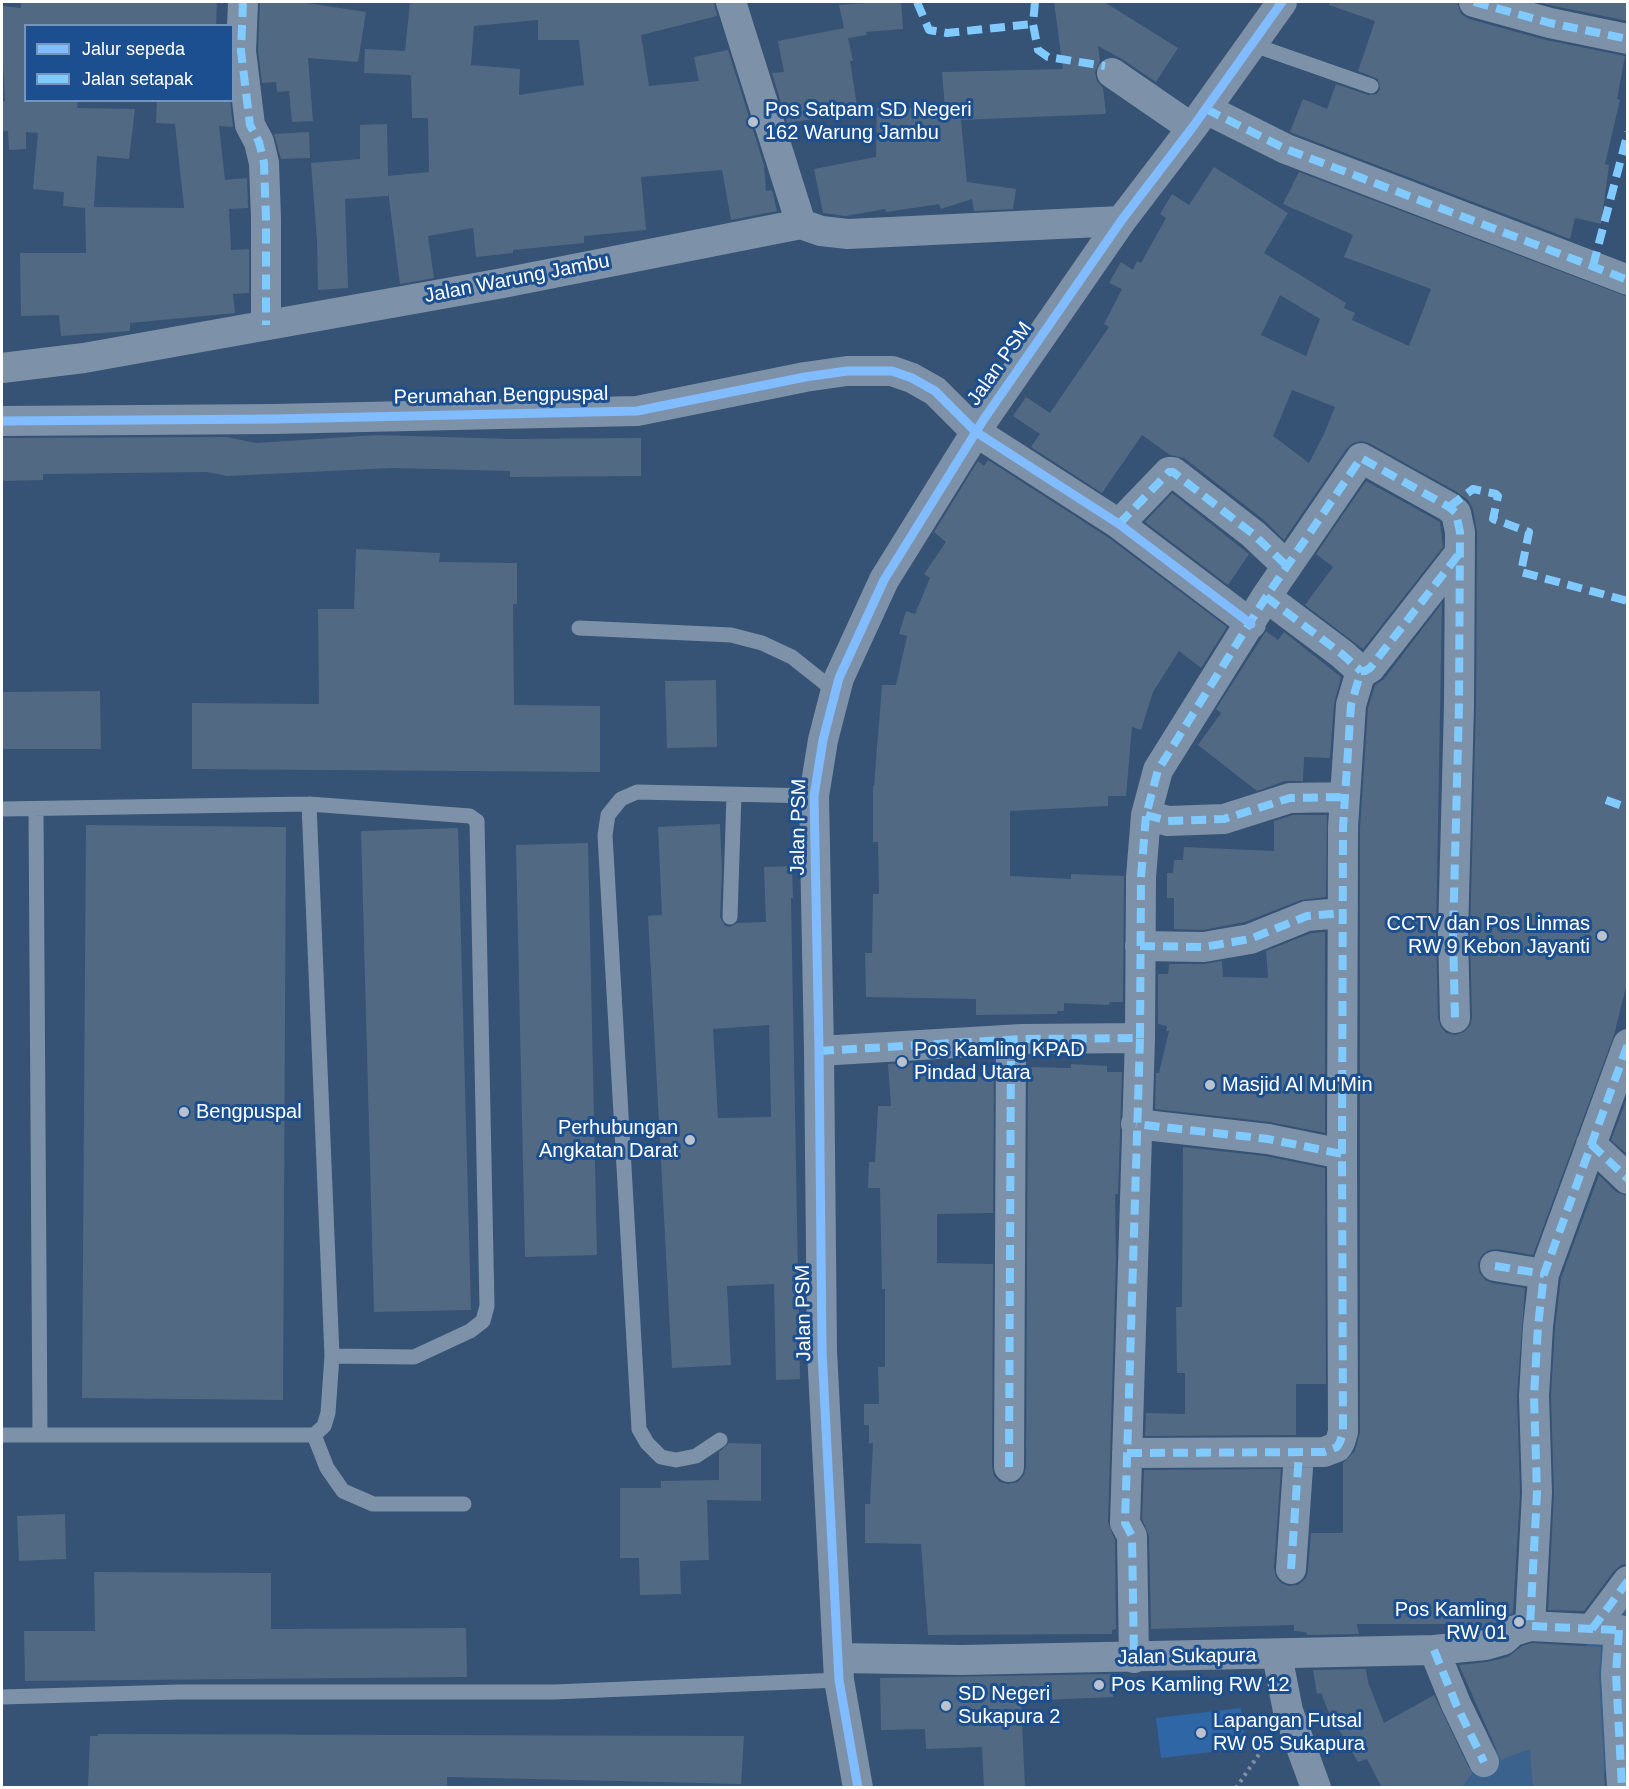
<!DOCTYPE html>
<html>
<head>
<meta charset="utf-8">
<style>
  body { margin:0 }
  #map { position:relative; width:1629px; height:1789px; overflow:hidden; background:#365274; font-family:Arial,sans-serif }
  canvas { display:block }
  .frame { position:absolute; inset:0; border:3px solid #fff; pointer-events:none }
  .legend { position:absolute; left:24px; top:24px; width:210px; height:78px; box-sizing:border-box; background:#1b4f8f; border:2px solid #7695bc; margin:0; padding:8px 10px; list-style:none; font-size:18px; color:#fff }
  .legend li { display:flex; align-items:center; gap:12px; height:30px }
  .legend b { width:30px; border:2px solid #7695bc }
</style>
</head>
<body>
<div id="map">
<canvas width="1629" height="1789"></canvas>
<div class="frame"></div>
<ul class="legend">
<li><b style="height:8px;background:#80bcff"></b>Jalur sepeda</li>
<li><b style="height:8px;background:#80caff"></b>Jalan setapak</li>
</ul>
</div>
<script>
const context = document.querySelector('canvas').getContext('2d');
context.lineJoin = 'round';
function fill(path, color) {
  context.fillStyle = color;
  context.fill(path, 'evenodd');
}
function toPath(rows) {
  const path = new Path2D();
  for (const r of rows) {
    path.moveTo(r[0], r[1]);
    for (let i = 2; i < r.length; i += 2) path.lineTo(r[i], r[i + 1]);
  }
  return path;
}
function trace(path, color, width, dash) {
  context.strokeStyle = color;
  context.lineWidth = width;
  context.lineCap = dash ? 'butt' : 'round';
  context.setLineDash(dash || []);
  context.stroke(path);
}
function label(font, color, halo, rows, align = 'center') {
  context.font = font + ' Arial,sans-serif';
  context.lineWidth = 6;
  context.setLineDash([]);
  context.textBaseline = 'middle';
  context.strokeStyle = halo;
  context.fillStyle = color;
  for (const [text, x, y, turn = 0] of rows) {
    context.save();
    context.translate(x, y);
    context.rotate((+turn || 0) * Math.PI / 180);
    context.textAlign = isNaN(turn) ? turn : align;
    if (halo) context.strokeText(text, 0, 0);
    context.fillText(text, 0, 0);
    context.restore();
  }
}
const green = toPath([
  [1241,1708,1246,1748,1161,1758,1156,1718]
]);
const river = toPath([
  [1482,1788,1511,1767,1531,1761,1576,1765,1584,1760,1589,1753,1614,1628]
]);
const building = toPath([
  [21,2,217,2,216,26,26,26,26,100,78,100,77,108,135,109,129,159,97,156,94,207,184,208,175,124,156,123,157,100,230,100,233,127,219,126,225,180,247,178,248,208,229,209,231,250,249,249,249,293,233,294,235,313,130,323,130,331,61,336,59,315,21,316,20,253,86,253,85,208,63,206,64,192,33,189,38,133,26,132,26,149,9,150,8,131,2,131,2,101,5,101,2,45,2,6,21,8],
  [260,2,300,2,366,12,358,62,308,58,313,121,292,122,289,91,277,92,276,82,262,83,258,50],
  [410,2,714,2,717,16,641,35,649,86,699,81,694,57,728,50,764,165,766,191,772,190,777,211,731,220,722,170,641,177,646,230,584,236,584,243,513,250,513,253,476,257,473,228,428,236,434,278,400,284,388,191,388,196,345,199,348,288,318,290,317,240,311,163,360,159,360,125,387,124,388,176,429,172,428,118,412,118,411,75,364,73,365,49,405,51],
  [538,20,538,40,579,40,584,85,519,95,520,69,471,65,474,26],
  [880,2,901,2,903,29,866,32,867,35,848,38,853,61,850,61,858,112,787,123,772,73,784,72,778,41,844,28,839,5],
  [1054,2,1104,2,1178,48,1156,82,1122,59,1098,46,1100,61,1095,72,1097,81,1103,88,1106,114,961,120,967,182,1016,189,1013,209,974,211,972,199,941,209,939,204,886,212,885,209,846,216,823,213,814,169,876,157,877,108,945,108,942,72,1063,69],
  [1329,2,1457,2,1461,14,1469,19,1546,40,1625,56,1617,99,1620,100,1605,164,1609,165,1601,224,1575,218,1570,239,1290,132,1303,99,1327,109,1336,84,1368,95,1377,94,1380,89,1378,79,1358,71,1375,21,1329,5],
  [1537,2,1628,2,1628,21,1554,6],
  [309,132,310,158,281,159,274,134],
  [1214,167,1288,213,1264,253,1346,303,1344,308,1355,313,1352,320,1409,346,1431,289,1344,257,1353,235,1283,204,1299,172,1628,297,1628,979,1614,1035,1533,1255,1498,1249,1489,1250,1482,1255,1478,1263,1479,1272,1485,1280,1492,1283,1525,1288,1517,1395,1520,1493,1513,1613,1502,1618,1494,1624,1482,1628,1461,1630,1461,1624,1357,1624,1359,1634,1307,1635,1306,1632,1294,1631,1294,1625,1151,1629,1149,1536,1142,1519,1144,1470,1281,1469,1274,1568,1276,1577,1281,1583,1289,1586,1298,1585,1306,1578,1308,1570,1311,1533,1343,1533,1343,1463,1355,1451,1360,1432,1360,828,1368,708,1375,685,1384,679,1442,603,1436,935,1438,1018,1441,1027,1446,1033,1455,1035,1464,1032,1470,1026,1472,1018,1470,935,1476,705,1477,532,1473,509,1468,500,1457,492,1369,443,1361,441,1353,443,1347,448,1284,540,1264,520,1184,458,1170,455,1142,435,1102,493,1031,447,1040,434,1013,416,1026,397,1050,413,1109,327,1104,324,1122,289,1109,283,1121,262,1133,270,1137,261,1141,263,1166,218,1160,214,1172,194,1189,205],
  [1280,295,1320,319,1306,356,1261,335],
  [1292,390,1335,407,1324,434,1309,463,1273,436],
  [377,435,509,439,641,438,641,476,510,477,510,471,392,468,227,476,207,472,43,474,43,480,2,481,2,438,227,437,256,443],
  [988,460,1109,538,1227,627,1201,668,1179,651,1153,692,1141,730,1132,727,1126,796,1108,796,1108,806,1010,811,1010,876,1071,879,1071,874,1124,876,1123,1002,1110,1002,1109,1005,1064,1003,1064,1011,1057,1011,1057,1014,976,1015,976,999,866,997,865,953,872,953,873,894,879,894,878,842,873,842,873,786,874,786,882,685,896,685,907,636,899,634,906,611,915,614,930,578,924,574,946,542,934,532,978,461,984,466],
  [1366,481,1440,522,1443,547,1363,649,1305,605,1333,567,1316,554],
  [1172,493,1249,554,1228,585,1145,522],
  [356,549,440,553,439,562,517,563,517,604,513,604,514,705,600,706,600,772,192,769,192,703,319,704,318,609,354,609],
  [1266,631,1278,640,1284,632,1341,677,1334,704,1330,758,1304,757,1303,781,1285,781,1257,791,1198,745,1221,713,1216,709],
  [716,680,717,747,667,748,665,681],
  [100,691,101,749,2,749,2,692],
  [1293,815,1327,815,1326,897,1301,900,1245,922,1203,930,1174,929,1174,898,1167,898,1167,873,1173,873,1174,860,1183,860,1184,847,1274,851,1274,821],
  [720,824,722,872,720,917,725,926,730,927,737,923,766,922,764,867,792,866,793,898,791,898,800,1379,776,1380,774,1284,727,1286,731,1365,672,1368,648,916,662,915,658,827],
  [769,1025,771,1117,718,1118,713,1029],
  [86,825,286,827,283,1400,82,1398],
  [458,828,471,1310,374,1312,361,831],
  [588,843,597,1255,525,1257,516,845],
  [1325,932,1325,1133,1270,1122,1155,1109,1156,1073,1159,1073,1169,1031,1166,1031,1167,1026,1158,1024,1158,974,1168,974,1169,964,1204,964,1222,961,1223,977,1268,978,1266,951,1311,933],
  [916,1063,916,1074,994,1077,993,1213,937,1214,937,1263,993,1264,992,1467,994,1476,1000,1482,1008,1484,1018,1482,1024,1475,1026,1467,1028,1067,1071,1068,1071,1064,1107,1066,1107,1072,1122,1072,1118,1194,1115,1194,1116,1259,1108,1522,1115,1540,1116,1629,1112,1630,1112,1634,928,1635,921,1544,865,1543,865,1504,870,1504,873,1443,869,1444,869,1425,864,1425,864,1404,879,1404,878,1367,885,1367,885,1289,882,1289,880,1188,868,1188,869,1162,875,1162,878,1106,891,1106,888,1064],
  [1628,1096,1628,1155,1611,1140],
  [1183,1147,1265,1156,1325,1168,1326,1384,1296,1384,1296,1435,1145,1436,1146,1413,1185,1414,1185,1373,1177,1373,1176,1307,1182,1307],
  [1599,1175,1616,1192,1628,1196,1628,1564,1621,1565,1614,1571,1584,1611,1548,1610,1554,1494,1551,1396,1555,1327,1561,1278],
  [729,1443,761,1444,761,1501,707,1500,709,1560,680,1561,681,1594,640,1595,639,1558,620,1558,620,1488,661,1488,661,1481,719,1480,719,1452],
  [65,1514,66,1559,19,1561,17,1516],
  [94,1572,271,1573,271,1629,466,1628,467,1677,25,1681,24,1631,95,1631],
  [1532,1643,1601,1647,1599,1675,1605,1788,1533,1788,1530,1749,1501,1760,1459,1665,1487,1662,1508,1657,1522,1646],
  [1366,1669,1368,1682,1384,1723,1434,1695,1472,1774,1461,1788,1382,1788,1367,1759,1358,1762,1337,1726,1335,1728,1321,1693,1317,1694,1313,1670],
  [1113,1674,1113,1697,1021,1701,1025,1788,984,1788,982,1747,926,1749,925,1729,881,1730,880,1678],
  [98,1734,744,1736,741,1784,447,1777,447,1788,88,1788,90,1736,98,1736]
]);
const path = toPath([
  [1236,1788,1268,1741]
]);
const service = toPath([
  [1251,44,1371,86],
  [579,628,731,635,762,643,792,657,836,692],
  [2,809,309,804,470,816,477,821,487,1306,483,1321,470,1331,414,1357,332,1356],
  [36,809,40,1434],
  [730,917,734,795],
  [2,1435,314,1435,324,1426,328,1413,332,1356,309,804],
  [314,1435,327,1468,343,1491,373,1504,464,1504],
  [720,1440,696,1456,676,1460,661,1457,647,1443,639,1429,605,835,608,815,621,799,637,792,814,796],
  [2,1697,179,1692,554,1692,839,1680]
]);
const minor = toPath([
  [243,2,241,51,250,125,259,142,264,163,266,219,266,325],
  [731,2,801,224],
  [1474,2,1550,23,1628,39],
  [1112,73,1192,128],
  [1206,109,1286,149,1628,280],
  [801,224,821,231,848,234,1121,221],
  [2,368,84,358,503,283,801,224],
  [2,421,274,419,637,411,805,377,847,371,892,371,912,378,935,391,976,432,1119,524,1251,624],
  [1119,524,1169,472,1173,472,1253,534,1287,566],
  [1266,597,1342,654,1361,671],
  [1361,671,1365,671,1370,668,1459,554],
  [1146,815,1168,821,1224,819,1290,798,1345,797],
  [1140,946,1204,947,1250,939,1307,916,1342,913],
  [1140,1038,1141,877,1146,815,1158,770,1266,597,1361,458,1449,507,1456,513,1460,532,1459,705,1453,935,1455,1018],
  [819,1051,1022,1039,1140,1038,1125,1523,1132,1536,1134,1658],
  [1591,1144,1628,1179],
  [1342,1154,1343,827,1351,705,1361,671],
  [1495,1266,1544,1274],
  [1127,1453,1324,1452,1337,1447,1340,1442,1343,1432,1342,1154,1268,1139,1136,1124],
  [1009,1467,1011,1040],
  [1291,1569,1299,1453],
  [1530,1626,1537,1493,1534,1396,1538,1326,1544,1274,1628,1044],
  [1592,1629,1628,1581],
  [1619,1630,1616,1674,1622,1788],
  [1434,1650,1456,1704,1484,1762],
  [1277,1655,1288,1711,1316,1788],
  [839,1658,962,1660,1434,1650,1485,1645,1503,1640,1513,1631,1530,1626,1628,1631],
  [858,1788,839,1680,822,1351,819,1051,814,796,823,740,839,678,884,580,984,419,1121,221,1192,128,1282,2]
]);
const quiet = toPath([
  [243,2,241,51,250,125,259,142,264,163,266,219,266,325],
  [917,2,929,30,947,33,1033,24],
  [1035,2,1033,24,1038,50,1048,57,1105,66],
  [1474,2,1550,23,1628,39],
  [1206,109,1286,149,1628,280],
  [1593,266,1628,132],
  [1449,507,1473,489,1496,494,1498,496,1493,519,1529,532,1521,572,1628,601],
  [1119,524,1169,472,1173,472,1253,534,1287,566],
  [1266,597,1342,654,1361,671],
  [1361,671,1365,671,1370,668,1459,554],
  [1606,800,1628,808],
  [1146,815,1168,821,1224,819,1290,798,1345,797],
  [1140,946,1204,947,1250,939,1307,916,1342,913],
  [1140,1038,1141,877,1146,815,1158,770,1266,597,1361,458,1449,507,1456,513,1460,532,1459,705,1453,935,1455,1018],
  [819,1051,1022,1039,1140,1038,1125,1523,1132,1536,1134,1658],
  [1591,1144,1628,1179],
  [1342,1154,1343,827,1351,705,1361,671],
  [1495,1266,1544,1274],
  [1127,1453,1324,1452,1337,1447,1340,1442,1343,1432,1342,1154,1268,1139,1136,1124],
  [1009,1467,1011,1040],
  [1291,1569,1299,1453],
  [1592,1629,1628,1581],
  [1616,1630,1530,1626,1537,1493,1534,1396,1538,1326,1544,1274,1628,1044],
  [1619,1630,1616,1674,1622,1788],
  [1434,1650,1456,1704,1484,1762]
]);
const cycleway = toPath([
  [2,421,274,419,637,411,805,377,847,371,892,371,912,378,935,391,976,432,1119,524,1251,624],
  [858,1788,839,1680,822,1351,819,1051,814,796,823,740,839,678,884,580,984,419,1121,221,1192,128,1282,2]
]);
const markers = [
  [753,122,6,"#b9c2ce"],
  [1602,936,6,"#b9c2ce"],
  [902,1062,6,"#b9c2ce"],
  [1210,1085,6,"#b9c2ce"],
  [184,1112,6,"#b9c2ce"],
  [690,1140,6,"#b9c2ce"],
  [1519,1622,6,"#b9c2ce"],
  [1099,1685,6,"#b9c2ce"],
  [946,1706,6,"#b9c2ce"],
  [1201,1733,6,"#b9c2ce"]
];
const poiNames = [
  ["Pos Satpam SD Negeri",765,110],
  ["162 Warung Jambu",765,133],
  ["CCTV dan Pos Linmas",1590,924,"right"],
  ["RW 9 Kebon Jayanti",1590,947,"right"],
  ["Pos Kamling KPAD",914,1050],
  ["Pindad Utara",914,1073],
  ["Masjid Al Mu'Min",1222,1085],
  ["Bengpuspal",196,1112],
  ["Perhubungan",678,1128,"right"],
  ["Angkatan Darat",678,1151,"right"],
  ["Pos Kamling",1507,1610,"right"],
  ["RW 01",1507,1633,"right"],
  ["Pos Kamling RW 12",1111,1685],
  ["SD Negeri",958,1694],
  ["Sukapura 2",958,1717],
  ["Lapangan Futsal",1213,1721],
  ["RW 05 Sukapura",1213,1744]
];
const streetNames = [
  ["Jalan Warung Jambu",517,279,-11],
  ["Jalan PSM",1000,364,-55],
  ["Perumahan Bengpuspal",501,396,-1],
  ["Jalan PSM",799,827,-89],
  ["Jalan PSM",804,1313,-91],
  ["Jalan Sukapura",1187,1657,-1]
];
fill(green, '#2f66a5');
trace(river, '#3b618d', 48);
fill(building, '#526984');
trace(path, '#7d92a8', 4, [3, 4.5]);
trace(service, '#7d92a8', 15);
trace(minor, '#7d92a8', 30);
trace(quiet, '#80caff', 8, [15, 8]);
trace(cycleway, '#80bcff', 9);
for (const [x, y, r, color] of markers) {
  const dot = new Path2D();
  dot.arc(x, y, r, 0, 2 * Math.PI);
  context.fillStyle = color;
  context.fill(dot);
  trace(dot, '#1b4f8f', 2);
}
label('20px', '#fff', '#1b4f8f', poiNames, 'left');
label('20px', '#fff', '#1b4f8f', streetNames);
</script>
</body>
</html>
